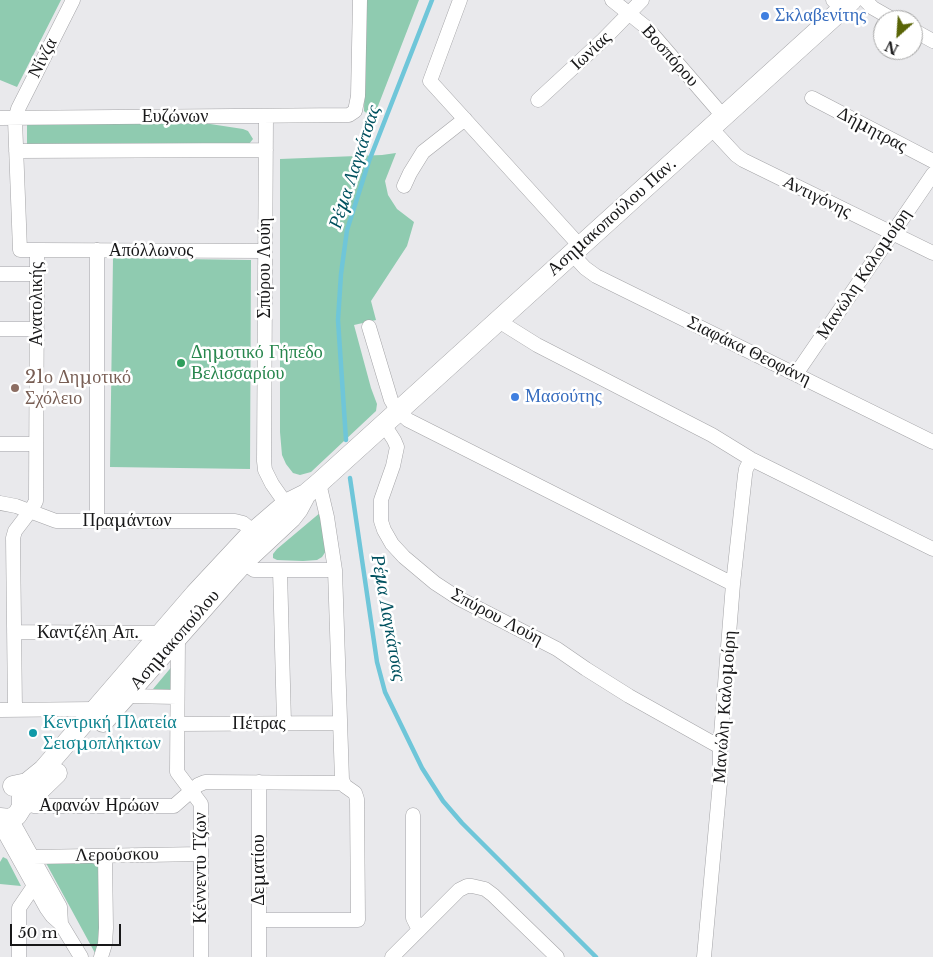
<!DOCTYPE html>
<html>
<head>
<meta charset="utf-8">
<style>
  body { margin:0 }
  #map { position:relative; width:933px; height:957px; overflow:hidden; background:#e9e9ec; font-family:"Libre Baskerville",serif }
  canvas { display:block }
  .north { position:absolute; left:873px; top:10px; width:50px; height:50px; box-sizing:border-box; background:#fff; border:1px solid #a3a3a3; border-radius:50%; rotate:206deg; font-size:14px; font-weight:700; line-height:20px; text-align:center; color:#181819 }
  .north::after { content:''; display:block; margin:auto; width:18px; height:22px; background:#596406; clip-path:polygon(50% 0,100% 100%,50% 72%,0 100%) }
  .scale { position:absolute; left:10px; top:924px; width:111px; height:22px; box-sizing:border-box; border:2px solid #181819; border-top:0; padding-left:6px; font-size:15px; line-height:18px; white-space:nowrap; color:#181819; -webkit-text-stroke:4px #fff; paint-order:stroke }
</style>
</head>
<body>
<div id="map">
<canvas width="933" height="957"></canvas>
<div class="north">N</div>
<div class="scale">50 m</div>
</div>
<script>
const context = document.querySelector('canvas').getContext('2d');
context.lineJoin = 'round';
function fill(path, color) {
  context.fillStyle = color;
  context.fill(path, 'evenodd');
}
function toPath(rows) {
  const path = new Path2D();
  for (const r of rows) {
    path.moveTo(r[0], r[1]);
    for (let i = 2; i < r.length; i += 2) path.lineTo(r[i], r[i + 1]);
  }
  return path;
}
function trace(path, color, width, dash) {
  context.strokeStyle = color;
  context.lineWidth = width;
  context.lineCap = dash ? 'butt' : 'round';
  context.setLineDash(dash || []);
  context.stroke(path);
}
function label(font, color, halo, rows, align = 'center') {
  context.font = font + ' "Libre Baskerville",serif';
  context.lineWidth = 5;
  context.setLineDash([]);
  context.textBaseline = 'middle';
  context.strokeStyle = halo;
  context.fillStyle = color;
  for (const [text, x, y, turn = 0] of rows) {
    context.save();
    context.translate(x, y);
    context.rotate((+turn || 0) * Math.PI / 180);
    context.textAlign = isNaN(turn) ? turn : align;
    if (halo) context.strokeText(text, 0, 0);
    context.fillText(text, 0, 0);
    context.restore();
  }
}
const green = toPath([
  [0,0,61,0,17,87,0,80],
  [366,0,419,0,373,119,364,111],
  [27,122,197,122,243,129,248,131,253,139,249,144,27,145],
  [396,153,385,181,388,195,397,209,414,222,407,246,371,301,376,320,354,325,371,388,377,404,376,411,311,472,300,475,293,473,286,464,282,455,280,432,280,159,382,155],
  [113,258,251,260,250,469,110,467],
  [321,512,326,551,322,557,317,560,303,561,277,560,273,558,273,554,277,549],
  [174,664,174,690,153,689],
  [3,857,7,859,21,886,0,884,0,862],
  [46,863,92,863,100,867,100,946,95,953]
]);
const stream = toPath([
  [346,440,338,320,341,274,347,230,369,161,432,0],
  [350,478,377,662,385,692,422,768,443,801,462,823,596,957]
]);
const street = toPath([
  [460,0,430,81,580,246],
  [612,0,647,28,723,116],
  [833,0,842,9],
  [865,0,873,8,894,20],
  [913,30,933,41],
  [812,98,933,161],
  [538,100,603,40,642,0],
  [266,116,264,461,265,470,272,484,286,504],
  [0,118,349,115,355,111,358,96,360,0],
  [711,128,736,155,743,160,933,253],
  [16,151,266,150],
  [404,186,410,173,423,152,465,119],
  [37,250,265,251],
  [571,253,585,268,596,276,933,442],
  [0,274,37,274],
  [497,320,537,345,712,435,751,459,933,549],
  [369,327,391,400,397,410,408,420,733,584],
  [0,329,37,329],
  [796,374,933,174],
  [383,423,394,440,397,447,393,466,381,500,381,521,384,530,392,544,404,557,435,583,458,598,557,649,586,669,629,696,720,747],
  [0,444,36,444],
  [0,503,16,506,56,521,235,521,243,523,254,532],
  [97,522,97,250],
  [244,563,254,570,335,570],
  [280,570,284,723],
  [14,632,162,633],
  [178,637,177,772,201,804,201,957],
  [126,696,177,697],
  [0,710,96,709],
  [15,710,13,538,15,531,31,510,36,501,36,494,37,274,37,250,20,250,15,120,18,109,73,0],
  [177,724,340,723],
  [259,782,259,957],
  [26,804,34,806,174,806,198,785,205,782,343,783],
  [413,815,413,918,419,930],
  [11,819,60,907,61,924],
  [3,830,47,909,52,916,61,924,81,957],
  [33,857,201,854],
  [259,920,358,920,357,799,355,793,345,786,342,780,335,570,327,517,319,483],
  [19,957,19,908,34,886],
  [101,957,105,944,106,928,105,856],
  [392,957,459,890,467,886,472,886,485,889,493,895,557,957],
  [704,957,720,782,720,747,733,584,745,475,746,469,751,459]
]);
const secondary = toPath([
  [103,722,228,580,246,560,291,518,298,509,306,494],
  [13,786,27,783,43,770,195,594,250,535,286,504,306,494,319,483,852,0],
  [22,807,57,773],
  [0,818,10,819,17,815,22,807,22,795]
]);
const markers = [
  [765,16,5,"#3f7fe0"],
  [181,363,5,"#2e9e5b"],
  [15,388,5,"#8d6e63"],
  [515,397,5,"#3f7fe0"],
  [33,733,5,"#0f9aa8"]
];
const shopNames = [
  ["Σκλαβενίτης",775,16],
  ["Μασούτης",525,397]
];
const streetNames = [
  ["Ιωνίας",591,51,-43],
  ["Βοσπόρου",670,56,48],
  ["Νίνζα",43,58,-63],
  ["Ευζώνων",175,117],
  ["Δήμητρας",872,130,28],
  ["Αντιγόνης",817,197,26],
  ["Ασημακοπούλου Παν.",612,217,-42],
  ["Απόλλωνος",151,251],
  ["Σπύρου Λούη",265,268,-90],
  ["Μανώλη Καλομοίρη",864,274,-56],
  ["Ανατολικής",37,304,-90],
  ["Σιαφάκα Θεοφάνη",749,351,26],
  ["Πραμάντων",127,521],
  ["Σπύρου Λούη",497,617,28],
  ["Καντζέλη Απ.",88,633],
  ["Ασημακοπούλου",175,640,-49],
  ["Μανώλη Καλομοίρη",725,707,-86],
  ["Πέτρας",259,724],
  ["Αφανών Ηρώων",99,806],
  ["Λερούσκου",117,855,-1],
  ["Κέννεντυ Τζων",201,868,-90],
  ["Δεματίου",259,870,-90]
];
const leisureNames = [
  ["Δημοτικό Γήπεδο",191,353],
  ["Βελισσαρίου",191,374]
];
const educationNames = [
  ["21ο Δημοτικό",25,378],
  ["Σχόλειο",25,399]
];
const cultureNames = [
  ["Κεντρική Πλατεία",43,723],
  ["Σεισμοπλήκτων",43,744]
];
const waterNames = [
  ["Ρέμα Λαγκάτσας",355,167,-72],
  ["Ρέμα Λαγκάτσας",388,618,80]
];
fill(green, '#8fcbb0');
trace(stream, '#6fc6d9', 4.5);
trace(street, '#a4a4a7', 15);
trace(secondary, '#a4a4a7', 21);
trace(street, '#fff', 14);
trace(secondary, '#fff', 20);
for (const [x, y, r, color] of markers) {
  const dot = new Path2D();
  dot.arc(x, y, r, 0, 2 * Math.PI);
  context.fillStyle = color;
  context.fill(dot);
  trace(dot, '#fff', 2);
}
label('18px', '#366cbe', '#fff', shopNames, 'left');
label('18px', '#181819', '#fff', streetNames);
label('18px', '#27864d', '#fff', leisureNames, 'left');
label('18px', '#785e54', '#fff', educationNames, 'left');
label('18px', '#0d838f', '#fff', cultureNames, 'left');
label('italic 19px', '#00515f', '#fff', waterNames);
</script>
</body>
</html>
